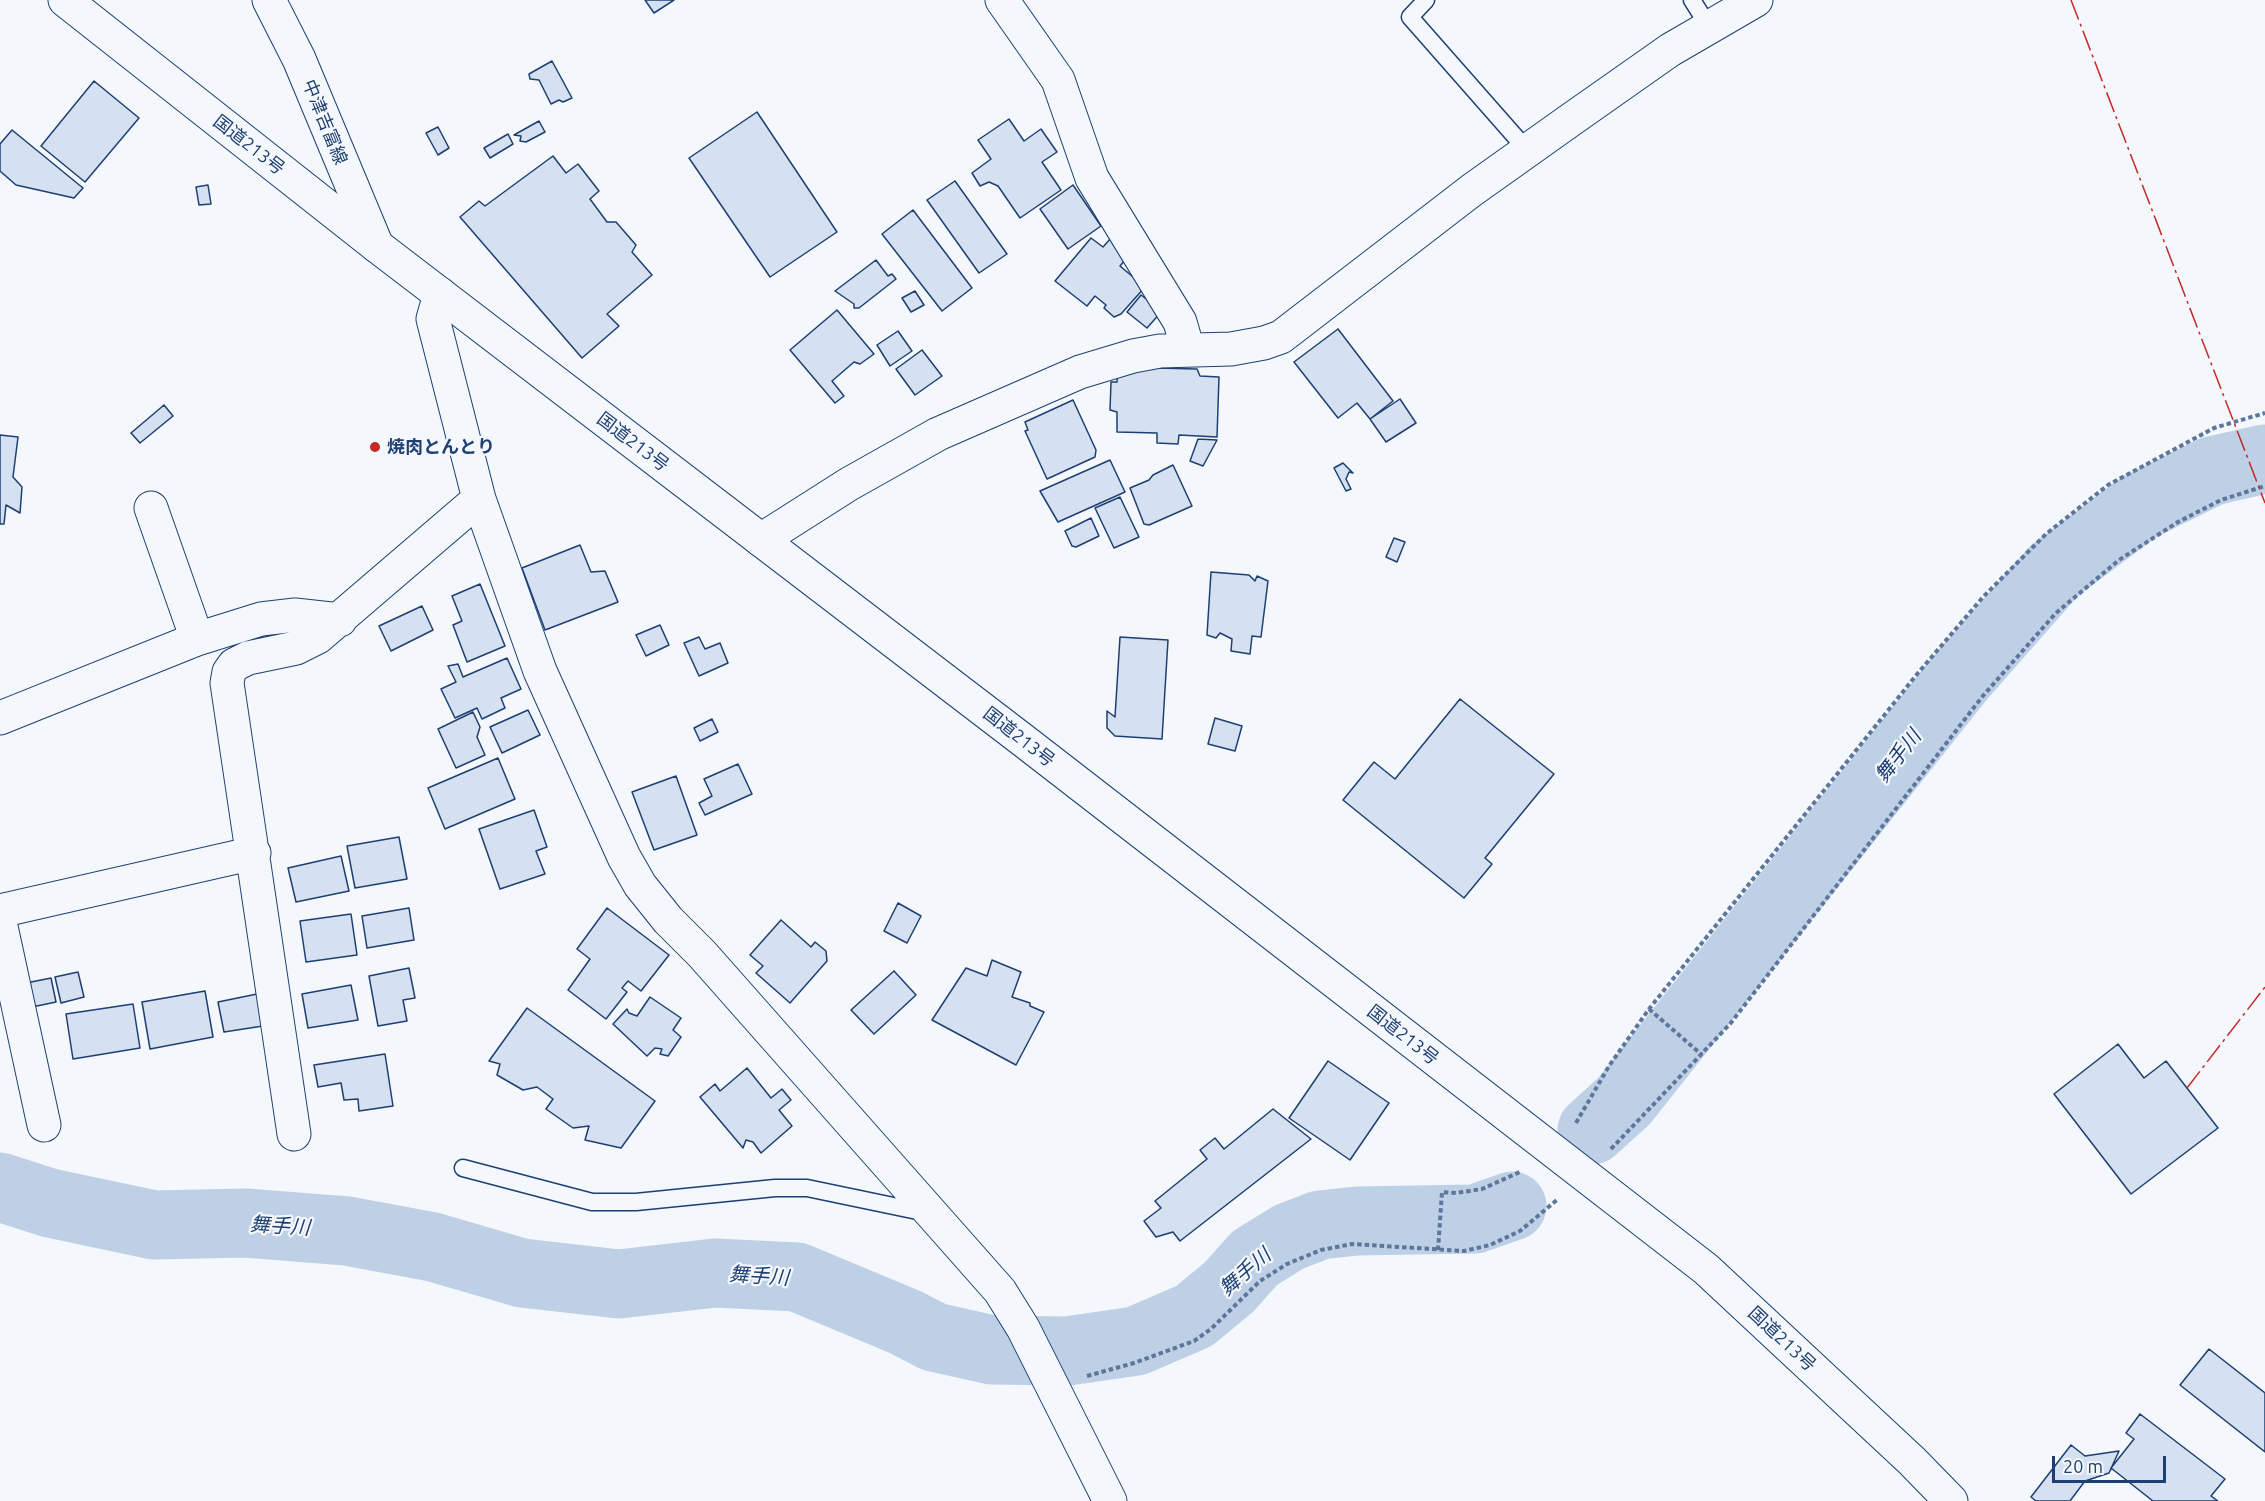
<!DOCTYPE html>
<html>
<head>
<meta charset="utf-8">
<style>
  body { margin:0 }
  #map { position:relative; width:2265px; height:1501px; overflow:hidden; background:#f4f7fb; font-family:Ubuntu,sans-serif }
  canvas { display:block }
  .scale { position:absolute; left:2052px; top:1456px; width:114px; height:27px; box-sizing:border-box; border:3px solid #1d3f73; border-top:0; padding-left:8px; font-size:18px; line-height:21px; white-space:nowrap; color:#1d3f73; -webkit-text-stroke:4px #f4f7fb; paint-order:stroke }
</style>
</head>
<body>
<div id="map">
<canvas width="2265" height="1501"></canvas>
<div class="scale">20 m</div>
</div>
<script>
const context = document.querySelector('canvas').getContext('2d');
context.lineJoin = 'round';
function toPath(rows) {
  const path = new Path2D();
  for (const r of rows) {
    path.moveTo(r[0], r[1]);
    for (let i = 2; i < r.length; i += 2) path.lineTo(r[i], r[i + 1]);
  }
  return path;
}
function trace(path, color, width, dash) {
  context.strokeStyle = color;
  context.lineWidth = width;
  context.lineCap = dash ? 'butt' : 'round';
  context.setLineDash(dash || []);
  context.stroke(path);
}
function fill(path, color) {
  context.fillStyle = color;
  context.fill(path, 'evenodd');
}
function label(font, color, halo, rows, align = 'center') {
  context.font = font + ' Ubuntu,"Noto Sans JP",sans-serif';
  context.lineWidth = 4.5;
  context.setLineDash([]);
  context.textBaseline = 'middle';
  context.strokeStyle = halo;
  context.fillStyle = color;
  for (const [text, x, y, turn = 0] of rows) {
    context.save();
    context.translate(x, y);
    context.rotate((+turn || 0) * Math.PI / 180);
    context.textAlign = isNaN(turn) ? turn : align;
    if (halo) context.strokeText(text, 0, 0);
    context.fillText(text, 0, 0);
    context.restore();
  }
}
const river = toPath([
  [1592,1130,1624,1101,1959,679,2054,571,2139,507,2212,471,2265,459],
  [0,1187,50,1203,154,1225,245,1223,347,1231,433,1247,522,1273,619,1284,715,1273,797,1277,905,1322,934,1337,992,1350,1067,1351,1136,1341,1194,1316,1229,1287,1255,1258,1289,1237,1320,1225,1357,1221,1475,1219,1512,1206]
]);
const building = toPath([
  [645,0,674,0,654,13,645,0],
  [552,61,572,98,563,102,559,100,551,104,539,80,530,79,529,74,552,61],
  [94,81,139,118,85,182,41,146,94,81],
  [757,112,837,232,770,277,689,158,757,112],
  [1009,119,1024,141,1041,129,1057,152,1042,162,1061,190,1020,218,998,186,989,182,980,186,972,173,991,159,978,140,1009,119],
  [539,121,545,132,526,142,520,141,521,136,514,135,539,121],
  [438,127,449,148,438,155,426,133,438,127],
  [12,130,83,188,74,198,16,185,0,171,0,144,12,130],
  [508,134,513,144,490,158,484,148,508,134],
  [553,156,566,173,578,164,599,191,590,199,607,222,616,222,636,245,632,252,652,275,607,314,619,326,582,358,460,217,479,201,485,206,553,156],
  [955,181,1007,254,979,273,927,200,955,181],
  [208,185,211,204,199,205,196,187,208,185],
  [1073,185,1101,226,1068,249,1040,209,1073,185],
  [913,210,972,288,942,311,882,234,913,210],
  [1091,238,1103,247,1111,238,1130,254,1120,266,1145,287,1121,314,1114,317,1104,308,1106,305,1095,296,1087,306,1055,281,1091,238],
  [876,260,888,276,892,274,896,279,859,308,854,308,854,304,835,291,876,260],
  [915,291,924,305,911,312,902,298,915,291],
  [1141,295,1162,311,1147,328,1127,312,1141,295],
  [837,310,874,354,860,364,854,362,832,381,844,396,835,403,790,350,837,310],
  [1338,329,1393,401,1370,419,1357,403,1338,418,1294,362,1338,329],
  [898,331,912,351,890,366,877,345,898,331],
  [922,350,942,376,915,395,896,369,922,350],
  [1117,367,1197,369,1200,376,1219,377,1217,437,1179,435,1178,444,1157,443,1157,433,1117,432,1117,412,1110,410,1111,382,1117,382,1117,367],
  [1400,399,1416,423,1386,442,1370,419,1400,399],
  [1073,400,1096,450,1095,457,1047,479,1025,431,1028,430,1025,422,1073,400],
  [164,405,173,416,140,443,131,433,164,405],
  [0,435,18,437,13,477,22,487,20,513,6,505,4,524,0,524,0,435],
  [1198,439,1217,440,1203,466,1190,461,1198,439],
  [1110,460,1125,492,1058,522,1040,491,1110,460],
  [1343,463,1353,473,1349,472,1346,479,1351,489,1346,491,1334,468,1343,463],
  [1173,465,1192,506,1149,525,1144,524,1130,488,1149,480,1153,475,1173,465],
  [1120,497,1139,537,1114,548,1095,508,1120,497],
  [1091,518,1099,536,1076,547,1072,546,1065,531,1091,518],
  [1394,538,1405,542,1397,562,1386,557,1394,538],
  [580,545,591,572,605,571,618,602,545,630,522,568,580,545],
  [1211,572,1249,575,1255,581,1257,576,1268,581,1261,637,1252,636,1250,654,1231,651,1232,639,1220,633,1216,638,1207,635,1211,572],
  [480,584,505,646,467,662,453,625,462,621,452,596,480,584],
  [422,606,433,630,391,651,379,626,422,606],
  [660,625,669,645,646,656,636,635,660,625],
  [699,637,705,649,720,643,728,663,699,676,684,643,699,637],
  [1120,637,1168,640,1162,739,1115,736,1107,728,1107,711,1115,717,1120,637],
  [507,658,521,689,501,698,505,708,482,719,477,708,455,718,441,689,456,682,448,666,458,664,463,677,507,658],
  [1460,699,1554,774,1485,858,1492,864,1464,898,1343,800,1374,762,1395,779,1460,699],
  [528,710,540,735,502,753,490,727,528,710],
  [473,712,480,727,477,737,485,755,456,768,438,729,473,712],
  [1215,718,1242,726,1235,751,1208,744,1215,718],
  [712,719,718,732,700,741,694,728,712,719],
  [498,758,515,799,445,829,428,788,498,758],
  [738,764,752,794,705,815,699,803,712,796,704,779,738,764],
  [676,776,697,835,654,850,632,792,676,776],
  [534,810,547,847,536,851,545,874,500,889,479,829,534,810],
  [399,837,407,879,355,888,347,846,399,837],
  [341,856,349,891,296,902,288,868,341,856],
  [898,903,921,916,907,943,884,931,898,903],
  [409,908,414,940,367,948,362,916,409,908],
  [607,908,669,955,641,991,628,981,622,988,627,992,606,1019,568,990,590,959,577,949,607,908],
  [351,914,357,955,306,962,300,921,351,914],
  [781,920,811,947,815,942,826,951,827,961,790,1003,756,973,763,966,750,955,781,920],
  [992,960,1021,972,1012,997,1030,1003,1030,1006,1044,1012,1016,1065,932,1020,966,968,987,976,992,960],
  [409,968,415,998,403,1000,407,1021,378,1026,369,976,409,968],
  [894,971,916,995,874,1034,851,1010,894,971],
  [78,972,84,997,61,1003,55,977,78,972],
  [51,978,56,1002,32,1007,26,983,51,978],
  [351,985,358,1020,308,1028,302,994,351,985],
  [205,991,213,1037,150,1049,142,1002,205,991],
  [257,994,263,1026,224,1032,218,1002,257,994],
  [650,997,681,1018,673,1030,681,1037,668,1056,660,1054,662,1049,655,1048,647,1056,613,1024,627,1009,629,1013,637,1016,650,997],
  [133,1004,140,1048,73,1059,66,1014,133,1004],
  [527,1008,655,1101,621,1148,585,1140,589,1126,573,1128,546,1109,553,1099,537,1087,523,1090,497,1075,500,1064,489,1061,527,1008],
  [2118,1044,2144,1078,2166,1061,2218,1128,2131,1194,2054,1094,2118,1044],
  [385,1054,393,1106,359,1111,358,1099,344,1100,341,1083,318,1087,314,1065,385,1054],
  [1328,1061,1389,1103,1350,1160,1289,1118,1328,1061],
  [747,1068,771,1098,782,1089,791,1100,779,1110,792,1126,761,1153,753,1142,746,1140,743,1148,700,1097,715,1084,720,1091,747,1068],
  [1273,1109,1311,1139,1180,1241,1173,1232,1156,1237,1144,1221,1161,1208,1155,1201,1207,1159,1200,1150,1215,1138,1224,1149,1273,1109],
  [2209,1349,2265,1393,2265,1452,2180,1385,2209,1349],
  [2140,1414,2225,1479,2211,1496,2218,1501,2153,1501,2111,1468,2134,1439,2126,1433,2140,1414],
  [2071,1445,2085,1456,2119,1451,2109,1473,2085,1481,2070,1501,2036,1501,2031,1497,2071,1445]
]);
const path = toPath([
  [1649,1009,1702,1055],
  [1576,1123,1609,1066,1649,1009,1918,673,1984,596,2046,534,2108,485,2214,428,2265,413],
  [1611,1149,1730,1024,1982,697,2056,613,2119,560,2178,522,2221,500,2265,486],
  [1438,1250,1442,1192,1456,1193,1482,1189,1522,1171],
  [1087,1376,1134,1363,1194,1341,1211,1329,1260,1281,1287,1264,1321,1250,1352,1244,1464,1251,1490,1245,1520,1231,1558,1199]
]);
const service = toPath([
  [1426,0,1410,17,1527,150],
  [1692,0,1709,27],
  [463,1168,592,1202,636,1202,775,1188,807,1188,927,1213]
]);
const minor = toPath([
  [1002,0,1058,80,1092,178,1180,322,1188,350],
  [440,294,433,319,479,499,540,671,624,857,640,885,668,920,702,954,1000,1291,1023,1328,1110,1501],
  [151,508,197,639],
  [761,540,849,484,938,434,1080,372,1133,356,1160,351,1231,349,1264,343,1281,337,1472,190,1569,121,1670,50,1756,0],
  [0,718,197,639,261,619,295,615,340,620],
  [0,911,254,853],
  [0,922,44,1125],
  [294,1134,227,683,229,672,234,665,248,658,296,648,318,637,479,499]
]);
const secondary = toPath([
  [269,0,299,59,377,246]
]);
const trunk = toPath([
  [65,0,377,246,1024,741,1706,1269,1912,1461,1951,1501]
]);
const power = toPath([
  [2071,0,2265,503],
  [2187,1088,2265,987]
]);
const markers = [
  [375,447,6,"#c62828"]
];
const streetNames = [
  ["中津吉富線",325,122,68],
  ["国道213号",249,145,38],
  ["国道213号",633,442,37],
  ["国道213号",1019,737,38],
  ["国道213号",1403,1035,38],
  ["国道213号",1782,1339,43]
];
const poiNames = [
  ["焼肉とんとり",387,447]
];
const waterNames = [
  ["舞手川",1898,756,-52],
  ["舞手川",280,1226,4],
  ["舞手川",1245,1272,-41],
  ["舞手川",759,1276,4]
];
trace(river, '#bed0e5', 69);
fill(building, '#d5e0f0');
trace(building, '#1d3f73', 1.5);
trace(service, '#1d3f73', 19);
trace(minor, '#1d3f73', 35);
trace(secondary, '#1d3f73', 35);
trace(trunk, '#1d3f73', 35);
trace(path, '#5e769c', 4, [4.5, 3]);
trace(service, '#f4f7fb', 16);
trace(minor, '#f4f7fb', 33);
trace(secondary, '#f4f7fb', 33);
trace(trunk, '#f4f7fb', 33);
trace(power, '#c62828', 1.5, [21, 4.5, 3, 4.5]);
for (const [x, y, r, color] of markers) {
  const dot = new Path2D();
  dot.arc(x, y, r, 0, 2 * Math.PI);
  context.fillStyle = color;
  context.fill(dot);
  trace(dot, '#f4f7fb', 2);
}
label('18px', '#1d3f73', '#f4f7fb', streetNames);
label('bold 18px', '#1d3f73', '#f4f7fb', poiNames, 'left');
label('italic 20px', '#1d3f73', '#f4f7fb', waterNames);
</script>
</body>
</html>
